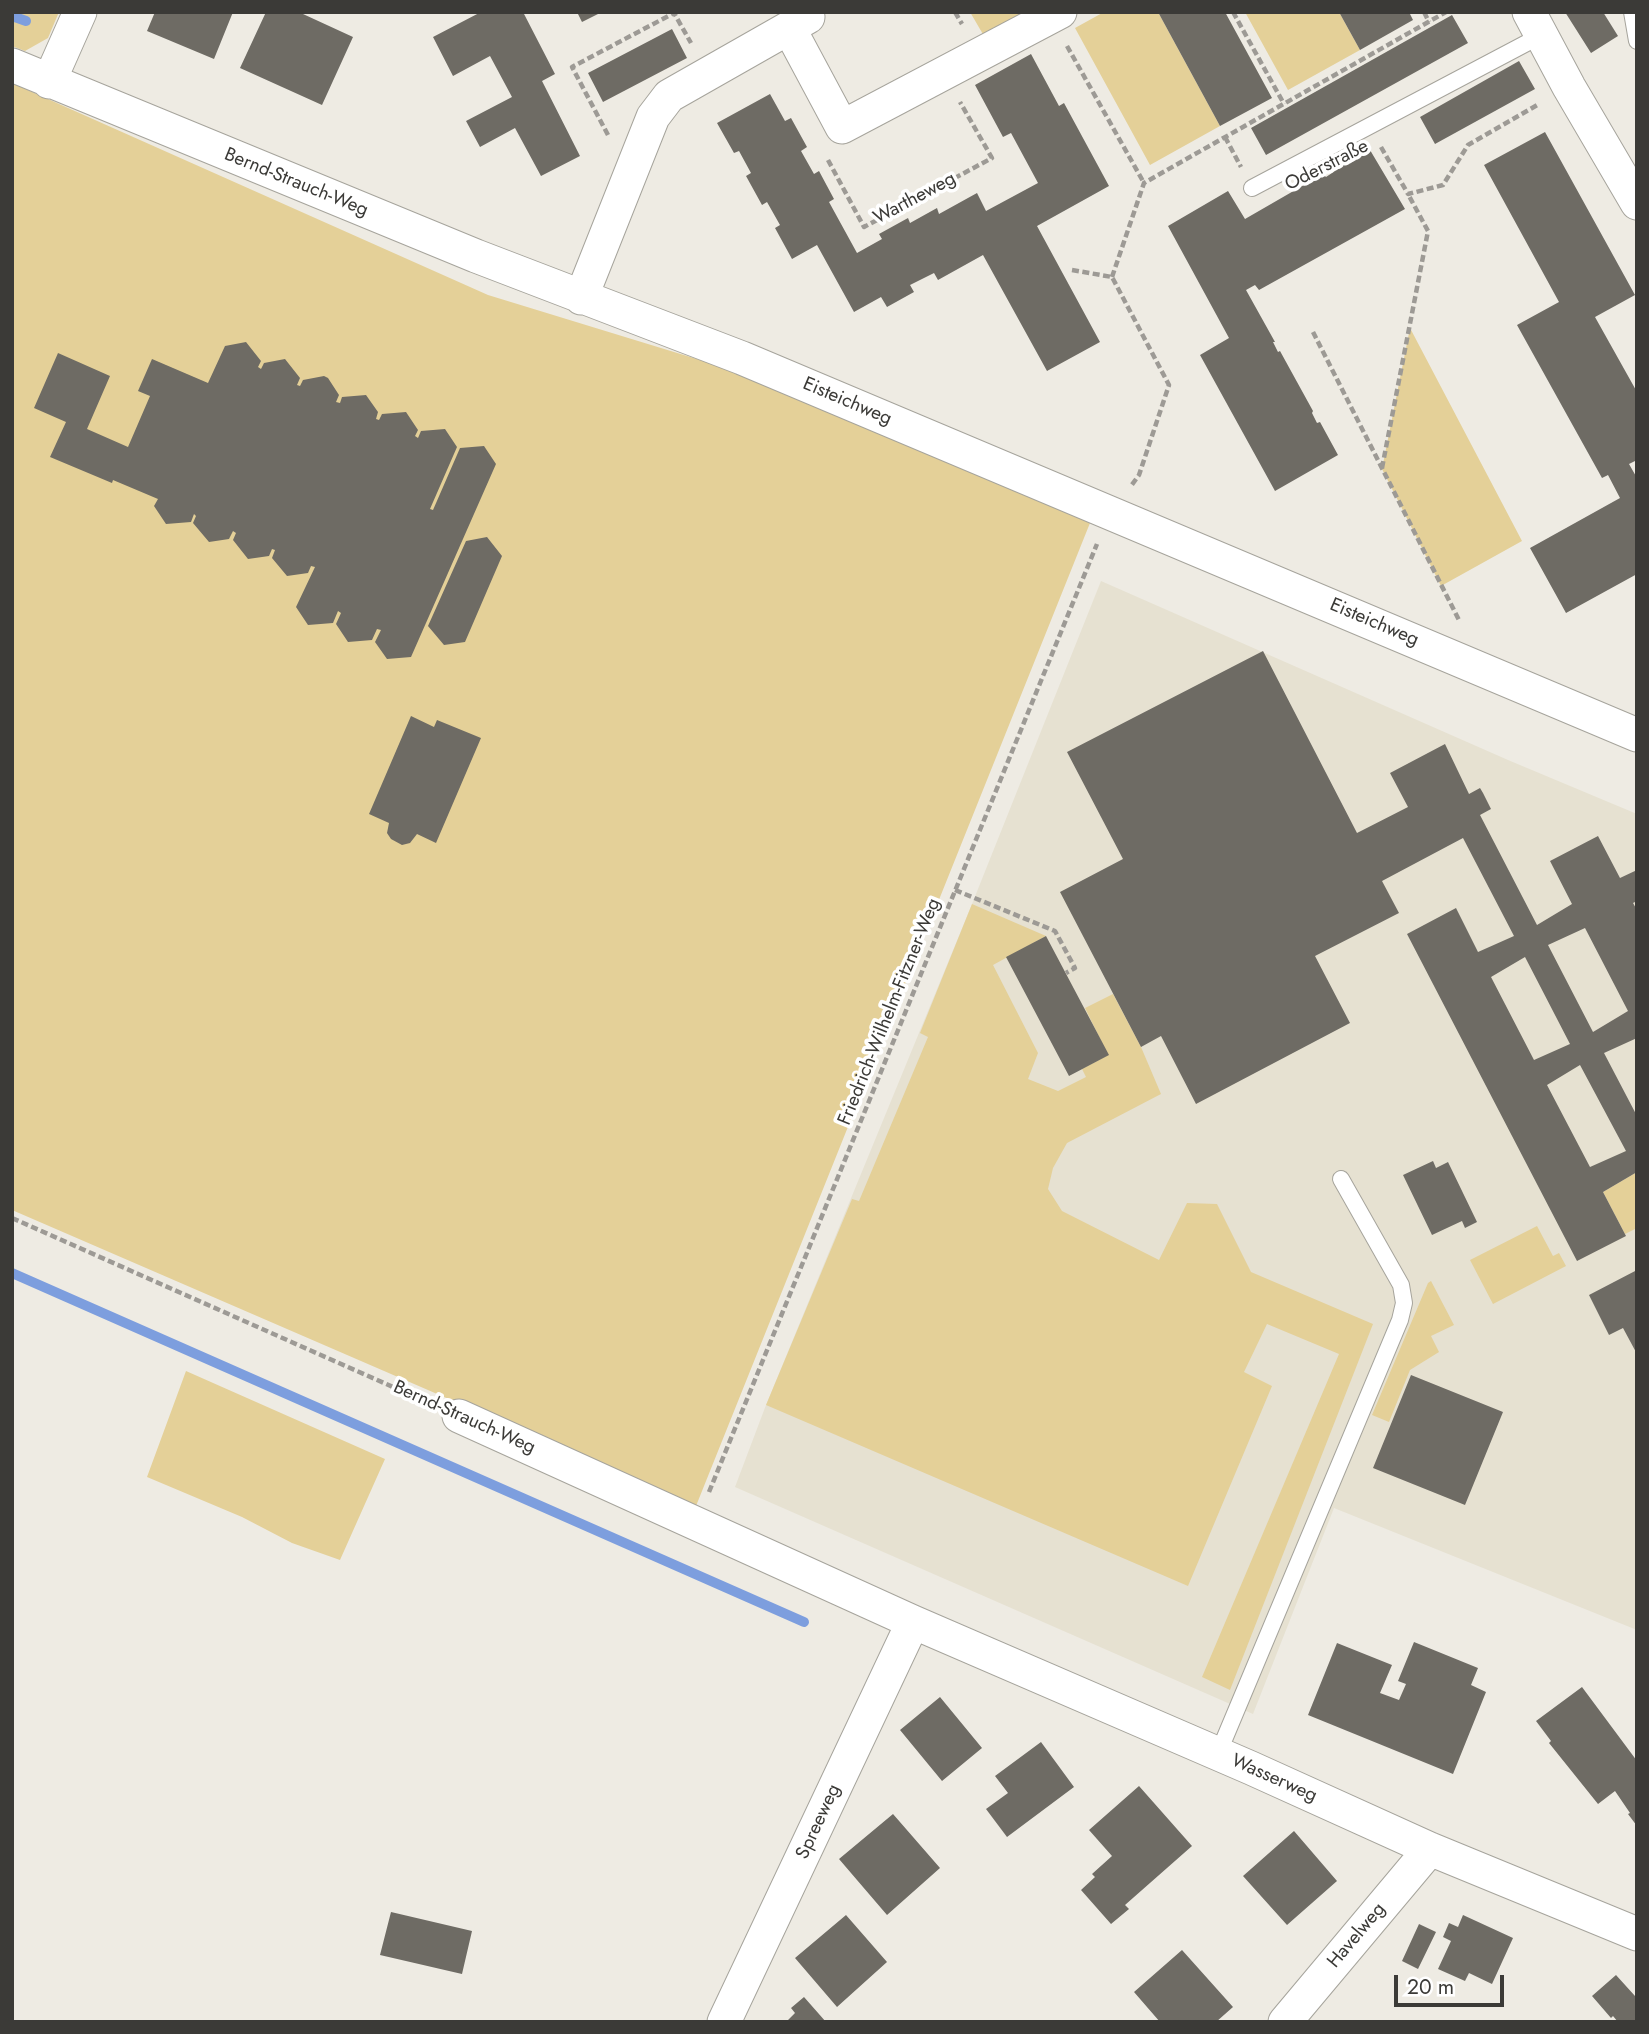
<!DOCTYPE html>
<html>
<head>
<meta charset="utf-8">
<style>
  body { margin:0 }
  #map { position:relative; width:1649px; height:2034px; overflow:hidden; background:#eeebe3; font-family:Jost,sans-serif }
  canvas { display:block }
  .frame { position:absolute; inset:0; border:14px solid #3b3a37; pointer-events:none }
  .scale { position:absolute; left:1394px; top:1975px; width:110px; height:32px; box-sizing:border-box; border:4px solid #3b3a37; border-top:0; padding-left:9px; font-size:21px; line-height:24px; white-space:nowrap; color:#3b3a37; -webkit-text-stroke:5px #fff; paint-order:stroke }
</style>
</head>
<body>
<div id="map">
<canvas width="1649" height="2034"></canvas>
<div class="frame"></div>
<div class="scale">20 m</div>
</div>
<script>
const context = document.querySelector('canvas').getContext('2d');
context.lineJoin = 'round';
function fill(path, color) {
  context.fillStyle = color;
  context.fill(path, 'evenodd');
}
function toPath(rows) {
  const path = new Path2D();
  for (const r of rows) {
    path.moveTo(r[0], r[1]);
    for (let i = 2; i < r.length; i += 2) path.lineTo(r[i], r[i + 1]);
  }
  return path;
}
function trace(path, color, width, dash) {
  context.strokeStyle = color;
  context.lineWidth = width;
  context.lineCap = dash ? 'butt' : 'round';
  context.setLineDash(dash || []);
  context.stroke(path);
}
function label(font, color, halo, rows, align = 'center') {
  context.font = font + ' Jost,sans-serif';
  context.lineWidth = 7;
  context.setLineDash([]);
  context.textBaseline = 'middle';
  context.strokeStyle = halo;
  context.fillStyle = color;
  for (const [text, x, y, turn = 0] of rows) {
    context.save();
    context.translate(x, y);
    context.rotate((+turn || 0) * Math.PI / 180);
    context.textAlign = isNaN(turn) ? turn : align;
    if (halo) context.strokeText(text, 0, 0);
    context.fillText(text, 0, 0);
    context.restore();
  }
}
const built = toPath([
  [1101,581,1508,760,1637,814,1637,1630,1334,1508,1253,1714,735,1487,766,1405,972,904]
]);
const green = toPath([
  [12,12,59,12,48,38,25,51,12,46],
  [970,12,1027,12,984,36],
  [1104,12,1158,12,1220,126,1150,165,1075,28],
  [1245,12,1339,12,1360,50,1288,90],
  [12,83,488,295,736,371,1094,513,696,1506,12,1210],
  [1410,328,1522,541,1441,586,1382,469],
  [972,904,1046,936,993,965,1038,1053,1028,1079,1058,1091,1086,1077,1082,1069,1108,1055,1085,1008,1113,994,1141,1047,1161,1094,1067,1143,1053,1168,1048,1189,1062,1211,1159,1260,1187,1203,1217,1204,1251,1272,1373,1324,1230,1690,1202,1677,1339,1354,1267,1324,1244,1372,1272,1386,1188,1586,766,1405,852,1199,859,1201,928,1037,920,1033],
  [1637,1172,1637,1228,1625,1234,1603,1192],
  [1537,1226,1553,1256,1559,1253,1566,1266,1493,1304,1470,1260],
  [1431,1281,1454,1325,1431,1336,1439,1352,1410,1370,1389,1422,1372,1415,1428,1283],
  [186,1371,385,1459,340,1560,292,1543,242,1517,147,1477]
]);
const stream = toPath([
  [12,16,26,21],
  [12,1273,804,1622]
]);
const building = toPath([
  [155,12,233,12,214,59,147,31],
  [266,12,304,12,303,14,353,37,322,105,240,68],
  [481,12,523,12,555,74,542,81,580,156,541,176,515,128,480,147,466,121,512,97,490,56,453,76,433,37],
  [577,12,602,12,582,22],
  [1158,12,1225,12,1272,98,1220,126],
  [1339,12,1409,12,1413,20,1360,50],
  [1565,12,1603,12,1618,36,1591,53],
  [1452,15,1468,43,1266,155,1251,128],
  [672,29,687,58,603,102,588,73],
  [1031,54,1059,106,1064,103,1109,186,1037,226,1100,342,1047,371,983,255,938,280,934,273,910,285,914,292,887,307,881,297,854,312,817,245,792,259,775,228,780,225,767,202,762,205,746,176,751,173,739,151,734,153,717,123,770,94,785,121,791,118,807,147,801,151,814,174,819,171,834,199,829,202,857,253,882,239,879,234,908,218,910,223,937,208,939,214,977,193,986,211,1038,183,1011,133,1003,137,975,85],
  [1519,61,1535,89,1435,144,1420,117],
  [1545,132,1635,295,1595,317,1637,392,1637,460,1629,464,1637,478,1637,574,1566,613,1530,548,1620,498,1608,475,1602,478,1517,325,1559,302,1484,165],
  [1370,150,1405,209,1259,290,1255,285,1246,290,1275,342,1273,342,1278,352,1280,351,1313,411,1312,413,1317,423,1320,422,1338,455,1275,491,1200,355,1229,338,1168,226,1228,191,1245,219,1323,174,1326,177,1335,171,1334,168],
  [246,342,261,361,258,367,261,369,264,363,285,359,300,378,297,385,300,386,303,380,324,376,328,378,339,395,336,402,340,403,342,397,366,395,378,412,376,419,379,420,382,414,406,412,418,430,415,436,418,438,421,431,445,429,457,447,430,509,433,510,460,448,484,446,496,464,411,657,387,659,375,642,381,630,377,629,372,640,348,642,336,624,341,613,338,611,333,623,308,625,296,607,315,567,311,566,308,573,287,576,272,558,275,550,272,549,269,556,248,559,233,540,236,533,233,531,229,539,209,542,193,523,196,516,194,514,191,522,166,524,154,506,158,499,113,480,112,483,50,457,66,422,34,408,58,353,110,376,87,429,128,447,150,396,138,391,152,359,208,383,225,346],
  [487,537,502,556,465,642,444,645,428,626,466,541],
  [1263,651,1357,833,1408,807,1390,773,1445,744,1469,794,1480,788,1483,793,1491,809,1480,815,1537,925,1572,904,1550,861,1598,836,1620,878,1637,870,1637,901,1633,903,1637,910,1637,1038,1604,1053,1637,1116,1637,1172,1603,1192,1626,1236,1577,1261,1407,934,1456,908,1478,952,1514,936,1463,838,1382,881,1399,913,1315,956,1350,1023,1196,1104,1161,1036,1141,1047,1060,892,1123,859,1067,752],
  [1585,928,1628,1011,1593,1032,1548,945],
  [1525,957,1570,1044,1534,1060,1491,977],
  [1580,1065,1626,1151,1590,1167,1547,1085],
  [411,716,434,727,437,720,481,738,436,843,417,834,410,843,402,845,391,839,387,833,389,823,369,814],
  [1046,936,1109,1055,1069,1076,1006,957],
  [1433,1161,1436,1168,1448,1162,1477,1222,1465,1228,1462,1221,1432,1235,1403,1175],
  [1637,1270,1637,1354,1623,1328,1609,1335,1589,1295],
  [1411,1375,1503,1412,1465,1505,1373,1468],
  [1414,1642,1478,1668,1471,1685,1486,1692,1453,1774,1308,1715,1337,1643,1392,1665,1380,1693,1399,1700,1406,1684,1398,1681],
  [1582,1687,1637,1761,1637,1826,1628,1814,1630,1813,1615,1791,1598,1804,1549,1743,1551,1741,1536,1721],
  [940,1697,982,1748,942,1781,900,1730],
  [1041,1742,1074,1787,1007,1837,986,1809,1008,1793,995,1776],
  [1139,1786,1192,1846,1125,1905,1129,1909,1111,1924,1081,1890,1095,1877,1092,1874,1112,1856,1089,1830],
  [893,1814,940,1868,887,1915,839,1859],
  [1294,1831,1337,1881,1287,1925,1243,1876],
  [391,1912,472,1931,462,1974,380,1955],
  [846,1915,887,1962,837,2007,795,1958],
  [1463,1915,1513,1938,1492,1984,1469,1973,1465,1981,1438,1969,1451,1941,1443,1937,1449,1923,1458,1927],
  [1419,1924,1436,1932,1418,1969,1402,1961],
  [1182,1950,1233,2007,1216,2022,1160,2022,1134,1992],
  [1616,1975,1635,1996,1637,1994,1637,2022,1618,2022,1613,2016,1611,2018,1592,1996],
  [804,1997,826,2022,786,2022,795,2013,791,2008]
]);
const path = toPath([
  [955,12,962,24],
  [1233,12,1284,104],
  [1424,12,1429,22],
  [1067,46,1144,183],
  [608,135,572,67,674,13,691,43],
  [1225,137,1241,167],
  [1381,147,1408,194,1443,185,1468,145,1539,104],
  [828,160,864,227,992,158,960,102],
  [1072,270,1112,277,1169,385,1139,475,1131,486],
  [1112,277,1144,183,1446,12],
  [1313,332,1460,622],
  [1382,468,1428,231,1408,194],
  [955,890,1055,931,1075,968,1066,973],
  [12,1218,429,1403],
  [709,1492,1097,544]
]);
const service = toPath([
  [1632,12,1637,41],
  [1252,188,1540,36],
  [1218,1754,1400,1320,1404,1303,1401,1285,1341,1179]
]);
const minor = toPath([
  [1529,12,1569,87,1637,203],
  [789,28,842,127,1060,12],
  [12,65,476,256,742,358,1637,735],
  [49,82,80,12],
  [581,298,653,117,669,96,808,17],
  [459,1416,913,1622,1251,1768,1430,1849,1637,1934],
  [724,2022,913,1622],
  [1285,2022,1430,1849]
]);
const streetNames = [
  ["Oderstraße",1327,166,-27],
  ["Bernd-Strauch-Weg",296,183,22],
  ["Wartheweg",915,199,-28],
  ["Eisteichweg",847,402,23],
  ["Eisteichweg",1374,623,23],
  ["Friedrich-Wilhelm-Fitzner-Weg",890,1012,-68],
  ["Bernd-Strauch-Weg",464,1418,24],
  ["Wasserweg",1274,1779,24],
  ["Spreeweg",819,1822,-65],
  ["Havelweg",1357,1936,-50]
];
fill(built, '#e6e1d1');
fill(green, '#e4d098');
trace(stream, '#7d9ede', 10);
fill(building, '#6e6b64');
trace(service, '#a6a49c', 18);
trace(minor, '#a6a49c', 35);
trace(path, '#9d9a95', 4.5, [7, 3.5]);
trace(service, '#fff', 16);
trace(minor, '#fff', 33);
label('19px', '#3b3a37', '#fff', streetNames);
</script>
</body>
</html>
